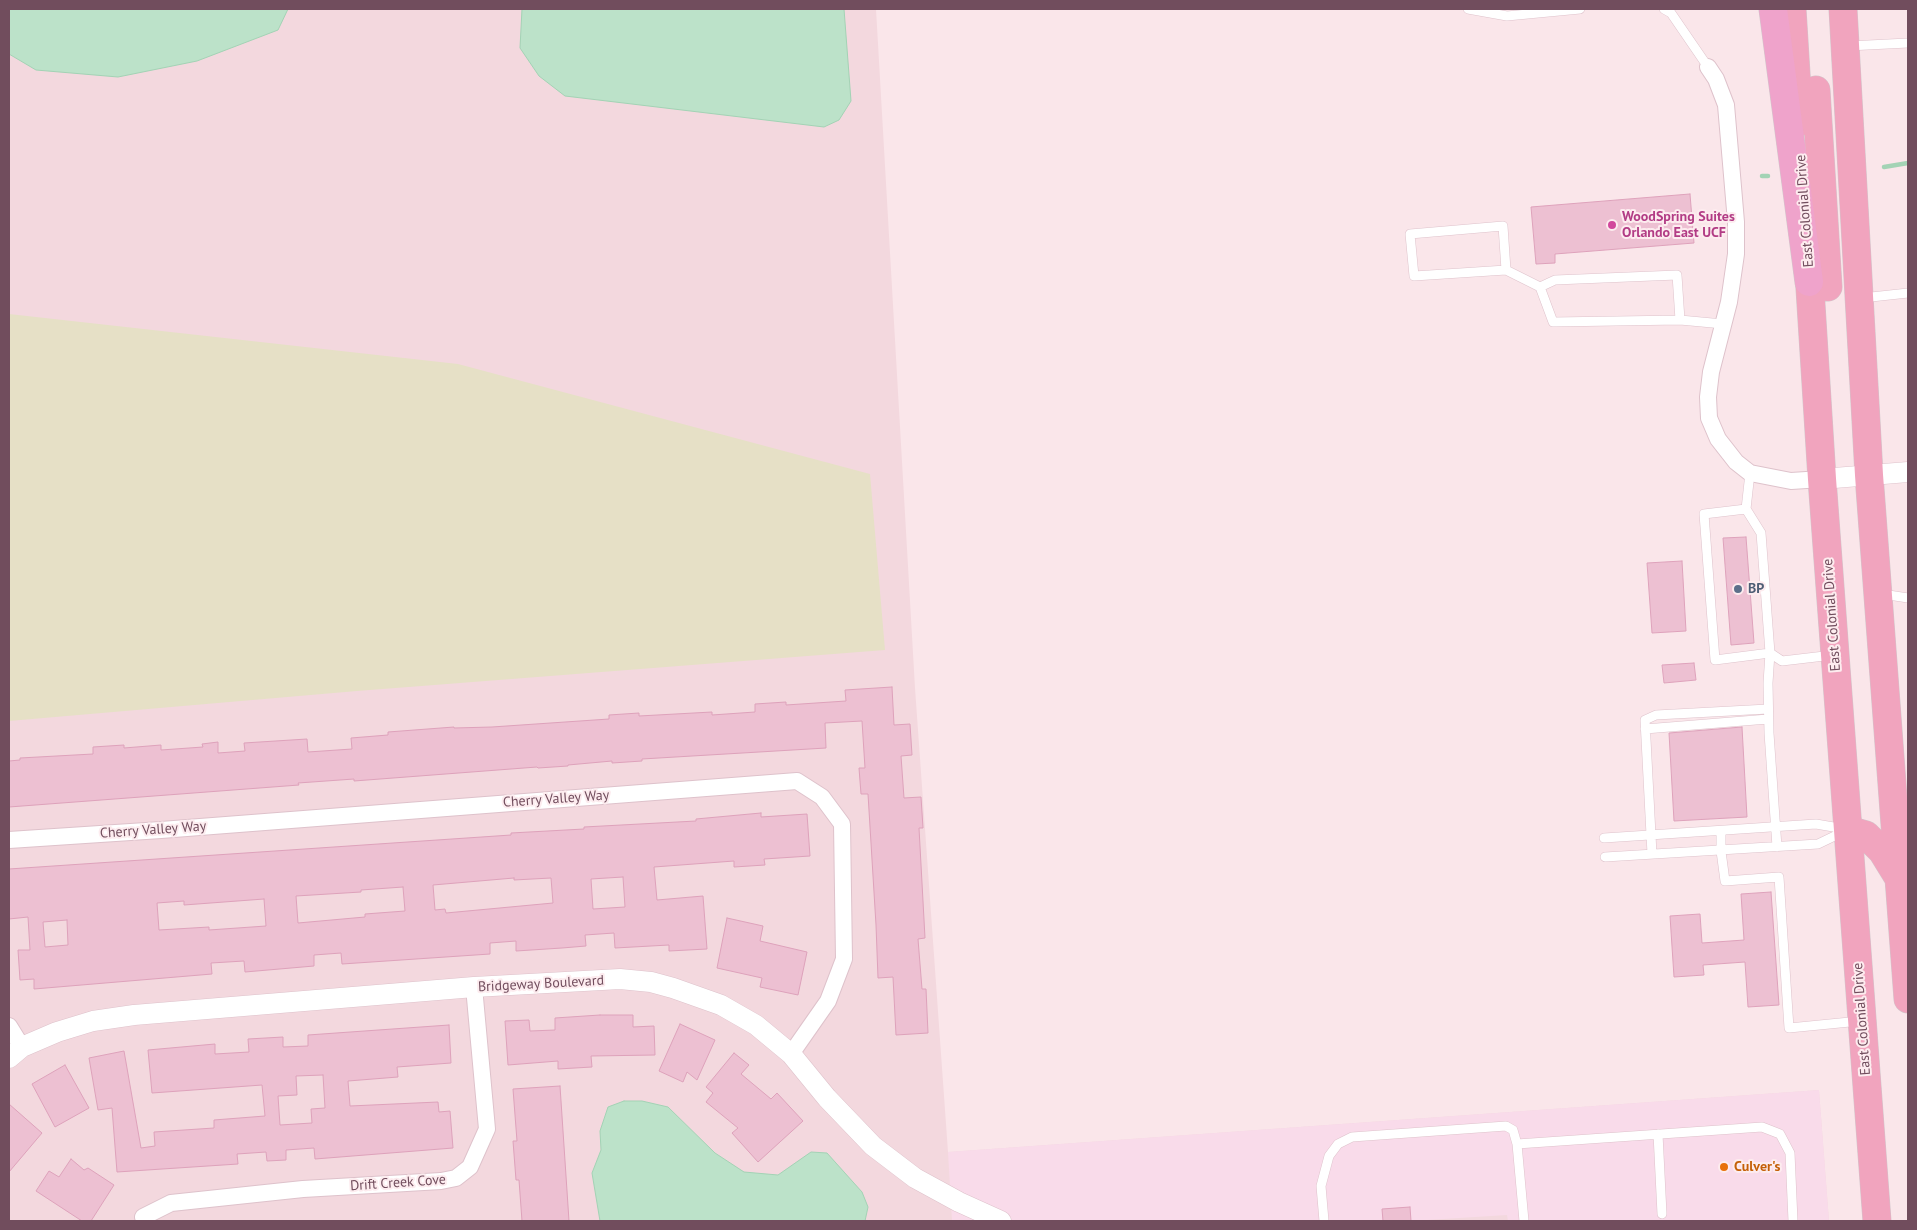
<!DOCTYPE html>
<html>
<head>
<meta charset="utf-8">
<style>
  body { margin:0 }
  #map { position:relative; width:1917px; height:1230px; overflow:hidden; background:#fae6ea; font-family:"PT Sans",sans-serif }
  canvas { display:block }
  .frame { position:absolute; inset:0; border:10px solid #714d5d; pointer-events:none }
</style>
</head>
<body>
<div id="map">
<canvas width="1917" height="1230"></canvas>
<div class="frame"></div>
</div>
<script>
const context = document.querySelector('canvas').getContext('2d');
context.lineJoin = 'round';
function fill(path, color) {
  context.fillStyle = color;
  context.fill(path, 'evenodd');
}
function toPath(rows) {
  const path = new Path2D();
  for (const r of rows) {
    path.moveTo(r[0], r[1]);
    for (let i = 2; i < r.length; i += 2) path.lineTo(r[i], r[i + 1]);
  }
  return path;
}
function trace(path, color, width, dash) {
  context.strokeStyle = color;
  context.lineWidth = width;
  context.lineCap = dash ? 'butt' : 'round';
  context.setLineDash(dash || []);
  context.stroke(path);
}
function label(font, color, halo, rows, align = 'center') {
  context.font = font + ' "PT Sans",sans-serif';
  context.lineWidth = 4;
  context.setLineDash([]);
  context.textBaseline = 'middle';
  context.strokeStyle = halo;
  context.fillStyle = color;
  for (const [text, x, y, turn = 0] of rows) {
    context.save();
    context.translate(x, y);
    context.rotate((+turn || 0) * Math.PI / 180);
    context.textAlign = isNaN(turn) ? turn : align;
    if (halo) context.strokeText(text, 0, 0);
    context.fillText(text, 0, 0);
    context.restore();
  }
}
const residential = toPath([
  [9,9,876,9,915,688,948,1152,1819,1090,1829,1221,9,1221]
]);
const commercial = toPath([
  [1819,1090,1829,1221,1508,1221,1507,1215,1411,1221,1409,1207,1382,1209,1383,1221,952,1221,948,1152]
]);
const green = toPath([
  [9,314,458,364,870,474,885,650,357,691,9,721]
]);
const water = toPath([
  [9,9,288,9,278,30,197,61,118,77,36,70,9,54,9,9],
  [522,9,844,9,851,101,839,120,824,127,565,96,539,76,520,48,522,9],
  [624,1101,642,1101,668,1107,715,1153,744,1172,778,1175,811,1152,827,1153,862,1192,868,1207,865,1221,600,1221,592,1173,601,1150,600,1131,608,1107,624,1101]
]);
const stream = toPath([
  [1884,167,1908,163],
  [1762,176,1768,176]
]);
const building = toPath([
  [1690,194,1694,243,1555,254,1555,263,1536,264,1531,207,1690,194],
  [1746,537,1754,643,1731,645,1723,538,1746,537],
  [1682,561,1686,631,1652,633,1647,563,1682,561],
  [1694,663,1696,680,1664,683,1662,665,1694,663],
  [892,687,894,725,910,724,912,755,901,756,904,798,921,797,923,828,919,828,925,938,918,939,922,989,926,989,928,1033,896,1035,893,977,878,978,876,925,868,794,861,794,859,768,865,768,862,721,825,723,826,748,642,759,642,761,612,763,612,761,568,765,568,766,538,768,537,767,354,781,354,779,298,783,299,785,9,807,9,761,20,760,20,758,93,754,93,747,124,745,124,748,161,745,161,750,203,747,202,744,218,742,218,753,245,751,244,743,307,739,308,752,352,749,351,738,388,735,388,732,454,727,454,728,492,727,609,719,609,715,639,713,639,716,712,712,712,715,755,712,755,704,786,702,786,705,846,701,845,690,892,687],
  [1742,727,1747,817,1674,821,1669,733,1742,727],
  [761,813,761,817,807,814,810,856,764,859,765,865,734,867,734,861,654,867,657,900,703,896,707,949,669,951,669,945,615,948,614,933,585,935,586,946,562,948,516,951,516,941,490,943,490,954,342,964,341,953,314,955,314,966,245,972,244,961,211,963,212,974,34,989,34,979,20,980,18,950,30,950,28,917,9,919,9,869,511,835,511,833,584,829,584,827,696,821,696,819,761,813],
  [623,877,625,907,593,909,591,879,623,877],
  [514,878,514,880,551,878,553,903,446,913,445,909,435,910,433,885,514,878],
  [403,887,405,911,365,914,365,917,298,923,296,896,361,892,361,890,403,887],
  [264,899,266,926,209,930,209,927,159,930,157,903,184,901,184,905,264,899],
  [67,920,68,945,45,947,43,922,67,920],
  [1771,892,1779,1005,1748,1007,1745,962,1703,965,1704,975,1674,977,1670,916,1700,914,1702,943,1744,940,1741,894,1771,892],
  [727,918,763,926,760,941,807,952,798,995,760,987,762,978,717,968,727,918],
  [600,1015,633,1015,633,1027,654,1026,655,1055,591,1056,592,1067,558,1069,558,1061,508,1065,505,1021,529,1020,530,1031,555,1030,555,1018,600,1015],
  [680,1024,715,1040,697,1080,687,1072,683,1082,659,1071,680,1024],
  [449,1025,451,1063,397,1067,398,1077,348,1081,350,1106,438,1102,439,1112,450,1111,453,1148,315,1159,314,1148,286,1150,286,1160,267,1161,266,1152,237,1154,238,1164,117,1172,112,1108,98,1110,89,1058,124,1051,141,1148,155,1146,154,1132,214,1128,214,1120,265,1116,262,1085,152,1093,148,1050,215,1044,215,1054,249,1052,248,1039,283,1037,283,1047,308,1046,308,1035,449,1025],
  [323,1075,325,1108,311,1109,312,1123,280,1125,278,1096,297,1095,296,1076,323,1075],
  [734,1053,749,1065,741,1074,771,1099,777,1093,803,1121,758,1162,732,1133,738,1128,706,1102,713,1093,706,1087,734,1053],
  [65,1065,89,1108,55,1127,32,1084,65,1065],
  [560,1086,569,1221,522,1221,519,1180,516,1180,513,1141,517,1141,513,1089,560,1086],
  [9,1104,42,1133,9,1172,9,1104],
  [71,1159,84,1170,88,1168,114,1185,91,1221,82,1221,36,1191,49,1171,59,1177,71,1159],
  [1410,1207,1411,1221,1383,1221,1382,1209,1410,1207]
]);
const service = toPath([
  [1468,9,1507,16,1580,9],
  [1664,9,1671,13,1708,67],
  [1848,46,1908,43],
  [1506,270,1414,276,1410,234,1503,226,1506,270,1540,287],
  [1862,298,1908,293],
  [1680,320,1553,322,1540,287,1555,280,1677,275,1680,320,1723,324],
  [1750,473,1746,509,1761,533,1770,653,1782,661,1833,655],
  [1746,509,1704,514,1715,660,1770,653,1768,683,1769,733,1777,847],
  [1882,594,1908,598],
  [1645,729,1768,719],
  [1721,831,1721,851,1725,881,1779,877,1789,1028,1860,1021],
  [1604,838,1816,824,1845,829],
  [1652,854,1645,720,1656,715,1768,709],
  [1605,857,1818,844,1845,831],
  [1658,1134,1662,1214],
  [1324,1221,1321,1186,1329,1156,1338,1144,1352,1137,1506,1126,1513,1130,1517,1144],
  [1524,1221,1517,1144,1762,1127,1780,1134,1790,1153,1793,1221]
]);
const minor = toPath([
  [1708,67,1716,79,1726,105,1736,222,1736,254,1729,302,1711,372,1708,397,1709,418,1718,439,1736,462,1750,473,1791,481,1822,479],
  [9,840,161,830,797,781,822,797,842,824,844,959,828,1001,791,1054],
  [9,1026,22,1047],
  [143,1217,171,1203,303,1189,441,1181,456,1178,470,1167,487,1129,474,987]
]);
const tertiary = toPath([
  [1822,479,1908,472],
  [9,1058,22,1047,57,1032,93,1021,134,1015,474,987,620,979,651,982,673,988,721,1005,756,1025,791,1054,827,1098,873,1146,915,1178,959,1202,1001,1221]
]);
const trunk = toPath([
  [1792,9,1799,122],
  [1843,9,1869,475,1908,999],
  [1816,90,1828,287],
  [1808,257,1822,479,1877,1221],
  [1848,830,1866,835,1882,851,1898,877]
]);
const motorway = toPath([
  [1773,9,1809,282]
]);
const markers = [
  [1612,225,5,"#d1479c"],
  [1738,589,5,"#5c6f8a"],
  [1724,1167,5,"#e8710a"]
];
const streetNames = [
  ["East Colonial Drive",1805,211,-94],
  ["East Colonial Drive",1832,615,-94],
  ["Cherry Valley Way",556,799,-4],
  ["Cherry Valley Way",153,830,-4],
  ["Bridgeway Boulevard",541,984,-3],
  ["East Colonial Drive",1862,1019,-94],
  ["Drift Creek Cove",398,1183,-4]
];
const hotelNames = [
  ["WoodSpring Suites",1622,217],
  ["Orlando East UCF",1622,233]
];
const serviceNames = [
  ["BP",1748,589]
];
const foodNames = [
  ["Culver's",1734,1167]
];
fill(residential, '#f3d8de');
fill(commercial, '#f9dbea');
fill(green, '#e6e0c6');
fill(water, '#bce2c9');
trace(water, '#a3d3b5', 1);
trace(stream, '#a3d3b5', 4.5);
fill(building, '#edc0d2');
trace(building, '#dea2bb', 1);
trace(service, '#dec2cb', 10);
trace(minor, '#dec2cb', 18);
trace(tertiary, '#dec2cb', 21);
trace(trunk, '#d2c6cb', 29);
trace(motorway, '#d2c6cb', 29);
trace(service, '#fff', 9);
trace(minor, '#fff', 16);
trace(tertiary, '#fff', 20);
trace(trunk, '#f1a4be', 28);
trace(motorway, '#efa3cb', 28);
for (const [x, y, r, color] of markers) {
  const dot = new Path2D();
  dot.arc(x, y, r, 0, 2 * Math.PI);
  context.fillStyle = color;
  context.fill(dot);
  trace(dot, '#fdecef', 2);
}
label('14px', '#714d5d', '#fdecef', streetNames);
label('bold 14px', '#b23c85', '#fdecef', hotelNames, 'left');
label('bold 14px', '#4e5e75', '#fdecef', serviceNames, 'left');
label('bold 14px', '#c56008', '#fdecef', foodNames, 'left');
</script>
</body>
</html>
